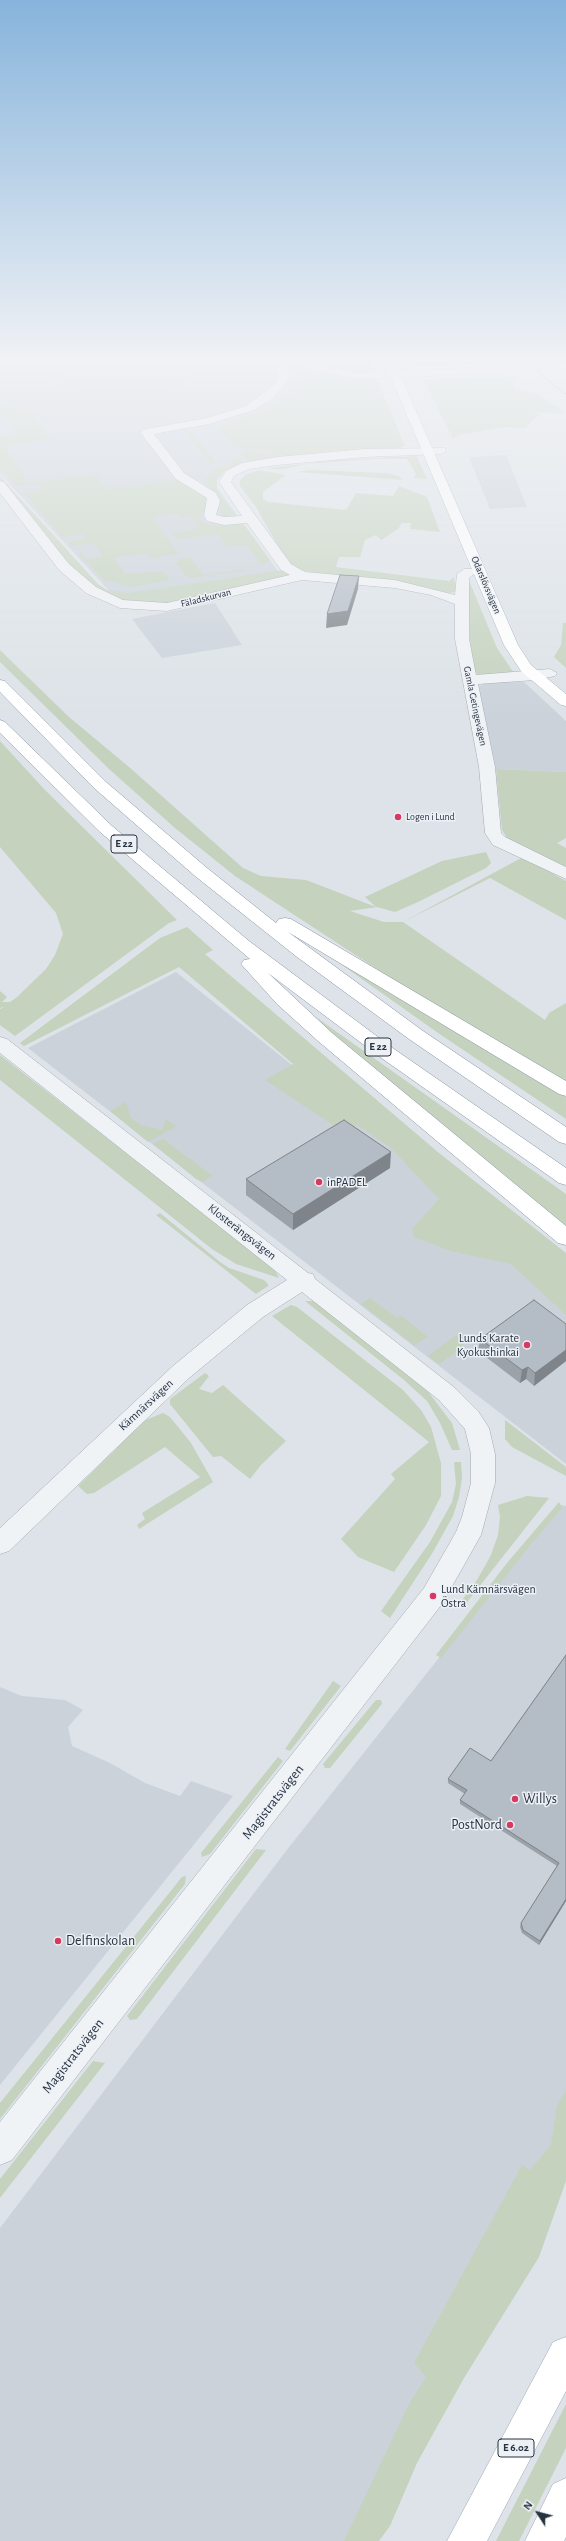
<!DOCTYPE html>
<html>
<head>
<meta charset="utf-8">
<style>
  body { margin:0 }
  #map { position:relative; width:566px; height:2541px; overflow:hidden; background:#dde3e8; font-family:"Alegreya Sans",sans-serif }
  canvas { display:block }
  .north { position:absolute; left:518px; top:2493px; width:40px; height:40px; -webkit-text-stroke:3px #edf1f6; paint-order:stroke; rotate:306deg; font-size:11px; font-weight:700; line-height:16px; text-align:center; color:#263240 }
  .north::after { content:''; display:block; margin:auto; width:14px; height:18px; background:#263240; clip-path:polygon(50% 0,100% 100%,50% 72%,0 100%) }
</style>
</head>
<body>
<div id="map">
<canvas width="566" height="2541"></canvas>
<div class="north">N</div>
</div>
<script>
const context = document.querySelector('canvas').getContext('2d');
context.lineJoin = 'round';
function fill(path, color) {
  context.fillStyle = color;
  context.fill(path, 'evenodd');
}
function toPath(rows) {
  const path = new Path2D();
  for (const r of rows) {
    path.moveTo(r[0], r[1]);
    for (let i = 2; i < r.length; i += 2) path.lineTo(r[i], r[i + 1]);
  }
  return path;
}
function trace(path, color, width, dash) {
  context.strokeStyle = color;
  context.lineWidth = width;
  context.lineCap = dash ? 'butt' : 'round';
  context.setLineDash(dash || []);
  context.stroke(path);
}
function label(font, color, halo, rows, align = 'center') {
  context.font = font + ' "Alegreya Sans",sans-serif';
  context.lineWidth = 3;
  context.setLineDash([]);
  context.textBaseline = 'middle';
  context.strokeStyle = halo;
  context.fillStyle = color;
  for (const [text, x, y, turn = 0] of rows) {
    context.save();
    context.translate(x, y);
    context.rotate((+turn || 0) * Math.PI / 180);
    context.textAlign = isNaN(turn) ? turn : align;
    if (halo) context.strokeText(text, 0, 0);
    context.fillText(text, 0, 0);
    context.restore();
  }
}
const built = toPath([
  [0,363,371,363,402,447,271,458,242,463,227,469,220,474,215,482,217,488,278,571,116,598,0,474],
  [506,455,527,507,490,509,469,457],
  [215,603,242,645,162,658,132,619],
  [486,682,524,682,566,721,566,772,496,769,478,687],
  [176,972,439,1183,566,1310,566,1464,28,1048],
  [560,1505,566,1506,566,2158,358,2541,0,2541,0,2228,286,1851],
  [0,1687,22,1696,65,1700,83,1710,68,1727,72,1746,110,1763,145,1783,180,1796,191,1781,233,1796,0,2085]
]);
const green = toPath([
  [63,363,189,363,194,370,194,375,177,388,155,395,128,398,100,397,76,392,60,385,54,376,55,371],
  [371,363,373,371,371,373,352,373,326,364],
  [415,363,493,363,418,367],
  [319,372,350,379,377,380,405,446,399,448,283,457,271,452,245,449,233,445,217,427,267,409,289,394,299,376],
  [517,377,513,381,514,388,537,394,566,413,532,412,539,415,525,428,505,427,458,435,453,439,423,379],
  [0,403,35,416,38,420,9,424,3,415,0,415],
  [39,422,51,440,4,446,28,483,96,474,107,489,177,480,200,491,208,498,207,504,200,518,201,522,214,526,242,524,245,526,269,559,267,563,261,564,247,545,227,547,218,534,177,539,171,532,200,528,191,516,182,517,177,513,153,518,178,554,151,558,147,553,114,558,125,574,161,571,169,577,168,581,131,587,104,580,77,553,82,552,86,559,103,556,94,543,71,546,67,542,85,539,83,534,63,537,24,494,43,489,40,484,17,486,0,468,0,437,16,435,10,426],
  [196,427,188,429,215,461,224,461,211,464,183,429],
  [247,451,268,453,278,457,250,461,240,454],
  [414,456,417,457,427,479,414,478,416,474,407,459,375,459,305,464,280,470,267,468,337,460],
  [239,458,245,462,225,471,217,480,217,488,236,516,222,516,219,500,206,484,205,479,214,470,230,463,231,460],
  [259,470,286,475,263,492,263,499,268,502,346,510,356,493,393,496,399,486,427,497,440,532,410,529,411,523,402,523,398,529,381,540,376,535,365,540,360,557,339,557,336,567,449,581,454,577,456,592,448,593,408,584,296,570,285,559,256,507,240,486,240,480,245,475],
  [309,470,385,473,399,476,403,480,297,472],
  [0,476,98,584,107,590,129,593,276,571,283,570,290,574,288,577,176,604,140,605,106,596,61,560,0,483],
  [190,557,203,575,245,569,247,571,190,578,185,575,176,563,180,559],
  [468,578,497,648,514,673,482,675,475,673,470,641],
  [563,623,566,623,566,668,554,657,561,645],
  [0,650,69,717,129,767,243,868,261,876,306,880,376,907,365,897,442,861,486,852,491,863,486,868,418,902,395,912,377,907,350,911,384,922,403,922,523,857,566,881,566,920,490,878,403,922,545,1020,549,1013,566,1003,566,1082,395,981,235,876,175,828,108,768,0,662],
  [0,741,46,791,177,920,169,923,15,1036,0,1025,0,1009,4,1007,0,1008,0,991,7,997,2,1002,10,1002,17,997,46,969,55,955,63,934,56,913,0,847],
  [496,769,566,772,566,838,557,843,566,848,566,869,509,841,502,830],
  [187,927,213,950,205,954,439,1153,566,1253,566,1315,511,1264,451,1251,414,1237,412,1229,439,1199,390,1147,357,1125,339,1129,265,1080,293,1064,179,967,24,1046,20,1043,160,938],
  [335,960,566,1097,566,1119,441,1035],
  [303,1008,566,1194,566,1226,474,1153],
  [0,1055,274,1268,279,1278,236,1264,212,1249,0,1080],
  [126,1102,131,1118,141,1125,163,1130,164,1122,167,1120,177,1126,148,1142,110,1111],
  [163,1139,213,1176,202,1182,196,1179,153,1144],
  [160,1213,220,1262,229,1268,264,1280,268,1284,268,1286,256,1294,156,1215],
  [370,1298,397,1318,400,1315,428,1337,414,1345,361,1304],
  [305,1301,314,1301,426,1389,452,1423,460,1450,452,1450,440,1423,427,1401,404,1380],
  [291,1305,297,1307,403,1390,421,1410,431,1427,441,1463,441,1496,426,1525,394,1572,358,1557,341,1539,395,1479,391,1474,429,1442,272,1316],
  [456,1335,464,1342,462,1348,439,1364,428,1356],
  [205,1373,209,1376,199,1389,212,1393,223,1385,286,1441,261,1465,250,1479,221,1456,213,1457,170,1404,170,1399],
  [163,1413,170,1417,191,1443,213,1482,139,1529,137,1525,145,1519,142,1513,200,1477,165,1447,94,1493,87,1494,78,1486,116,1449,117,1445,138,1423],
  [505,1420,566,1467,566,1476,512,1447,505,1439],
  [454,1462,461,1462,462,1478,459,1497,453,1516,433,1552,390,1618,381,1611,430,1542,452,1502,456,1484],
  [527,1496,549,1498,464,1606,460,1603,477,1580,491,1555,498,1535,500,1517,498,1505],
  [559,1502,562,1508,532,1543,441,1658,436,1655,507,1563],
  [333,1681,341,1686,290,1751,285,1749],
  [376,1700,381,1700,382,1704,330,1768,325,1768,323,1764],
  [278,1757,283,1761,210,1854,202,1857,201,1853],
  [256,1849,266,1850,137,2019,130,2020,127,2016],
  [186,1876,185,1884,0,2119,0,2103,182,1877],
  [93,2061,105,2063,0,2198,0,2179],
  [566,2090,566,2181,539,2257,464,2378,417,2463,390,2526,379,2541,344,2541,409,2404,426,2377,414,2363,522,2165,530,2170,551,2145,557,2106],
  [566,2404,566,2448,519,2541,496,2541]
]);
const minor = toPath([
  [312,363,358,373,563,363,558,366,493,373,358,379,300,367,295,364,312,363],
  [282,364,287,367,289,376,283,387,270,400,254,410,209,424,154,434,184,473,216,493,220,501,216,515,224,517,242,516,219,482,226,471,242,463,277,457,365,449,445,448,445,452,441,454,365,457,277,465,249,469,234,476,231,482,291,564,305,572,395,580,455,595,457,574,464,569,474,569,476,572,469,578,469,639,476,675,550,669,557,673,555,676,535,680,478,684,495,767,501,833,505,837,566,867,566,879,493,845,485,833,479,767,455,639,455,604,431,595,395,588,302,580,167,611,120,608,86,593,59,570,0,493,0,481,4,482,69,564,96,587,123,600,167,603,290,575,281,570,247,523,224,525,207,521,204,516,207,498,176,479,140,432,146,429,207,418,246,406,274,385,279,376,277,367,282,364],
  [0,1037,7,1039,308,1273,313,1274,315,1279,455,1388,478,1411,489,1428,495,1454,495,1483,481,1535,442,1604,12,2160,0,2165,0,2122,424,1588,456,1532,462,1517,471,1483,471,1454,465,1429,439,1400,302,1292,263,1317,189,1378,9,1551,0,1554,0,1528,173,1366,247,1305,287,1280,0,1053,0,1037]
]);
const major = toPath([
  [385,363,395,363,518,645,531,665,566,694,566,706,561,705,521,671,504,645,385,363],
  [566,2337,566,2391,487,2541,447,2541,553,2342,566,2337],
  [566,2478,566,2537,564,2541,525,2541,553,2484,566,2478]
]);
const highway = toPath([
  [0,680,5,681,106,782,207,868,276,923,279,919,285,918,291,919,566,1081,566,1096,559,1094,288,932,423,1031,566,1127,566,1144,559,1142,409,1039,297,957,195,876,94,788,0,692,0,680],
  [0,720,5,722,112,826,249,941,394,1049,566,1168,566,1185,559,1183,380,1057,268,973,332,1033,566,1226,566,1245,558,1243,318,1041,277,1004,241,964,244,960,250,959,100,832,0,733,0,720]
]);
const tram = toPath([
  [526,363,566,394]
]);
const wall = toPath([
  [390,1168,293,1230,246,1195,246,1179],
  [566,1324,566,1361,534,1386,526,1379,520,1383,478,1351,480,1339],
  [566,1655,566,1901,539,1945,522,1933,520,1927,521,1923,557,1866,460,1804,460,1800,465,1794,448,1783,448,1779,491,1761]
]);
const shadedWall = toPath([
  [359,576,358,589,347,625,326,628,327,614],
  [391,1152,390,1168,293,1230,293,1214],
  [566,1350,566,1361,534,1386,535,1373],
  [528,1367,526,1379,520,1383,522,1370],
  [566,1899,566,1901,539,1945,540,1941]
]);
const building = toPath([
  [340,575,359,576,348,611,327,614,340,575],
  [344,1120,391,1152,293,1214,246,1179,344,1120],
  [534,1300,566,1324,566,1350,535,1373,528,1367,522,1370,480,1339,534,1300],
  [566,1655,566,1899,540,1941,523,1930,521,1923,559,1863,460,1800,467,1790,448,1779,470,1748,491,1761,566,1655]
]);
const markers = [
  [398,817,4,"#d63962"],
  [319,1182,4,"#d63962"],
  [527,1345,4,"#d63962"],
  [433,1596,4,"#d63962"],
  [515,1799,4,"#d63962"],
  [510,1825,4,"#d63962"],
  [58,1941,4,"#d63962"]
];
const farStreetnames = [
  ["Odarslövsvägen",486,585,67],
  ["Fäladskurvan",206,598,-14],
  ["Gamla Getingevägen",475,706,78]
];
const farPoinames = [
  ["Logen i Lund",406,817]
];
const shields = [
  [124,844,26],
  [378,1047,26],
  [516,2448,36]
];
const shieldNames = [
  ["E 22",124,844],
  ["E 22",378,1047],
  ["E 6.02",516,2448]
];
const poiNames = [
  ["inPADEL",327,1182],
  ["Lunds Karate",519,1338,"right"],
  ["Kyokushinkai",519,1352,"right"],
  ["Lund Kämnärsvägen",441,1589],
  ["Östra",441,1603]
];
const streetNames = [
  ["Klosterängsvägen",242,1232,38],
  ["Kämnärsvägen",146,1405,-43]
];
const nearPoinames = [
  ["Willys",523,1799],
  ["PostNord",502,1825,"right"],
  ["Delfinskolan",66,1941]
];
const nearStreetnames = [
  ["Magistratsvägen",273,1802,-52],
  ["Magistratsvägen",73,2056,-52]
];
fill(built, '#cbd2da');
fill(green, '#c5d2be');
trace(minor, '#a2aab2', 1);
trace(major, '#9ca8b4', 1);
trace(highway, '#8492a0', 1);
fill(minor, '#f0f3f6');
fill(major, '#fff');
fill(highway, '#fff');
trace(tram, '#768493', 1);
fill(wall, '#9ba2a9');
fill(shadedWall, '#7e848a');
fill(building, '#b4bcc5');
trace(building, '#7e848a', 1);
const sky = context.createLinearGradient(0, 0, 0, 719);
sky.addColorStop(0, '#87b4dc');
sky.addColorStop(0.5, '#f0f2f5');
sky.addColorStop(1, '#f0f2f500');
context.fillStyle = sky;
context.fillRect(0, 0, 566, 719);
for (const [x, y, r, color] of markers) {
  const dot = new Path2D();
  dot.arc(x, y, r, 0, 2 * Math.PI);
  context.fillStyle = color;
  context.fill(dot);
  trace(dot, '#edf1f6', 1.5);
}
label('10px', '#263240', '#edf1f6', farStreetnames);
label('10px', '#263240', '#edf1f6', farPoinames, 'left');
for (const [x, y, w] of shields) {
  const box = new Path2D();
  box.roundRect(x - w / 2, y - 9, w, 18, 3);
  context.fillStyle = '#edf1f6';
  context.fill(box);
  trace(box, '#263240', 1);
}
label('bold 11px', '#263240', null, shieldNames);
label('12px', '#263240', '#edf1f6', poiNames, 'left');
label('12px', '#263240', '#edf1f6', streetNames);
label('14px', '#263240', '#edf1f6', nearPoinames, 'left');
label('14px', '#263240', '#edf1f6', nearStreetnames);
</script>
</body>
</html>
